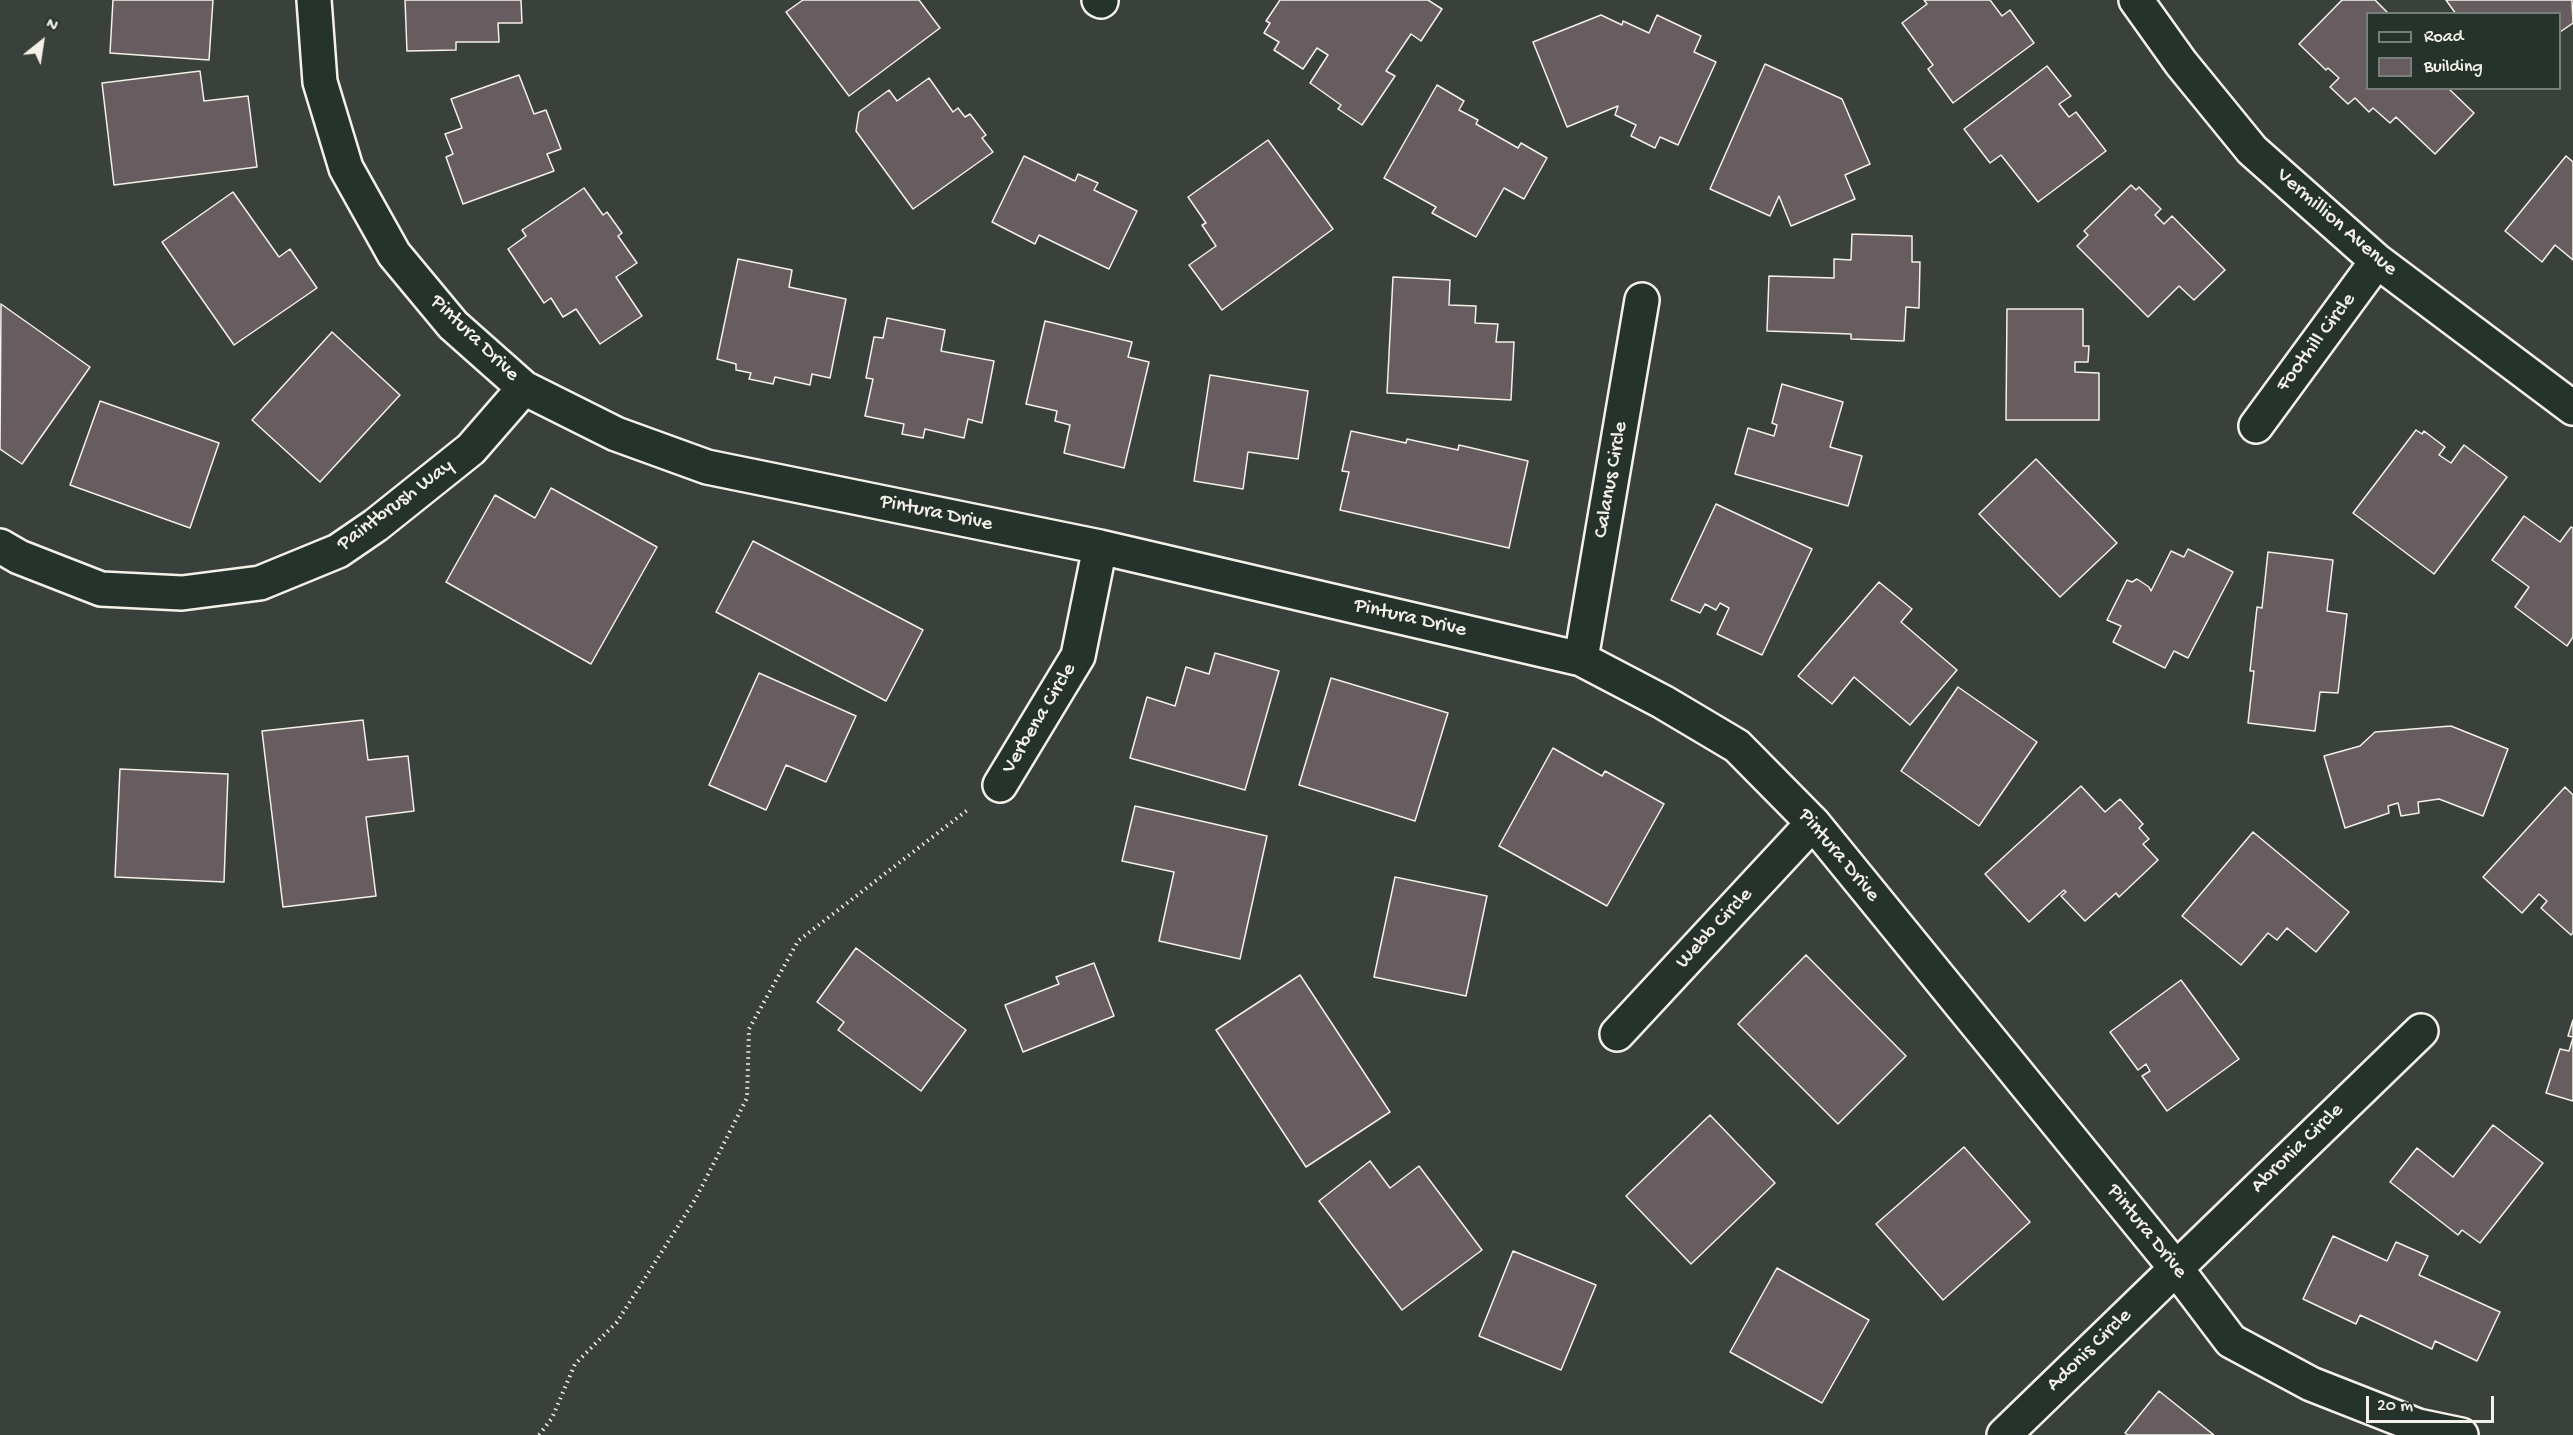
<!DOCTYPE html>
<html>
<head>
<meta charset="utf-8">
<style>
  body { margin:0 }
  #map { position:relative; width:2573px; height:1435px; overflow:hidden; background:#3a403c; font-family:"Gochi Hand",sans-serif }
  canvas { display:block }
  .legend { position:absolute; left:2366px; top:12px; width:195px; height:78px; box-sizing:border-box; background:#26332d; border:2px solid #787f78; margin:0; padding:8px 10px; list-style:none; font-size:18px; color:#f4f1e8 }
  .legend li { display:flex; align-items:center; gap:12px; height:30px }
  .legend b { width:30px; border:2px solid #787f78 }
  .north { position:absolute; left:12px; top:12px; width:60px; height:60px; -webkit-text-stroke:4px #26332d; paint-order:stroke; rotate:30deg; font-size:16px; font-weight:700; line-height:24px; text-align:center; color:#f4f1e8 }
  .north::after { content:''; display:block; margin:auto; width:21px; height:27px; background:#f4f1e8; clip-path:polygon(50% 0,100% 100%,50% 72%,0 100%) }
  .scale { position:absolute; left:2366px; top:1396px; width:128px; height:27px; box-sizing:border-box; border:3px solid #f4f1e8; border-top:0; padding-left:8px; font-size:18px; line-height:21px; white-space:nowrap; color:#f4f1e8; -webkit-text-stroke:4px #26332d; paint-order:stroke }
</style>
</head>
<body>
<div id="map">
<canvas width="2573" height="1435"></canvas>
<ul class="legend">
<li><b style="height:8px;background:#26332d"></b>Road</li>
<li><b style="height:16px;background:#675d60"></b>Building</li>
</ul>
<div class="north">N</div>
<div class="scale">20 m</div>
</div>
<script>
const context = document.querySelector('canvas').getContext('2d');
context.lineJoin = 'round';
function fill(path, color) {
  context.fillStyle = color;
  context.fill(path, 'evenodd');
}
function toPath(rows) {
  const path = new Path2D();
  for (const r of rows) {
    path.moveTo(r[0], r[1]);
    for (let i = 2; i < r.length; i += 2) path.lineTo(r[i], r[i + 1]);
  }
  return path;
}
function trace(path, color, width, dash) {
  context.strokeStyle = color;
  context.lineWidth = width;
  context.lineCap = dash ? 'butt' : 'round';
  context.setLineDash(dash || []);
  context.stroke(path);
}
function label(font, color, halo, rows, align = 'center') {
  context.font = font + ' "Gochi Hand",sans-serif';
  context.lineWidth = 4.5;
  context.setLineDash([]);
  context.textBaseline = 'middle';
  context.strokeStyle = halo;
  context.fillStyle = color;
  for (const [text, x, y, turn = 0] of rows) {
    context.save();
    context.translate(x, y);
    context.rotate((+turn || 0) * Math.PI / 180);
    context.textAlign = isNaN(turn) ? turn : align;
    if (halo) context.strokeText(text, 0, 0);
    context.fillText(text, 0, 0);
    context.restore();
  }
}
const building = toPath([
  [113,0,213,0,209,60,110,53,113,0],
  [405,0,521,0,522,23,498,23,499,42,456,42,456,50,407,51,405,0],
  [803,0,919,0,940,28,849,96,786,12,803,0],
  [1280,0,1428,0,1442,9,1421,41,1411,34,1386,71,1395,76,1362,125,1338,109,1341,105,1310,83,1328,55,1317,48,1303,69,1274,50,1279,42,1264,33,1270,23,1266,21,1280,0],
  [1924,0,1990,0,2002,16,2010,10,2034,43,1953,103,1928,69,1933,65,1902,23,1927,4,1924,0],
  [2342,0,2375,0,2389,14,2368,14,2368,88,2448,88,2474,113,2435,154,2396,117,2390,123,2373,108,2369,112,2355,98,2348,104,2330,87,2339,78,2328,68,2326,70,2299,44,2342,0],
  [2446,0,2572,0,2573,23,2560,32,2560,14,2456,14,2446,0],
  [1601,15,1622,25,1623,21,1649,33,1657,15,1701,36,1694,52,1716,62,1678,145,1660,137,1655,148,1631,136,1636,125,1615,115,1618,106,1567,127,1533,42,1601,15],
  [1765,64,1842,99,1870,164,1845,175,1855,199,1791,226,1779,196,1770,216,1710,189,1765,64],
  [2047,66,2071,96,2059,104,2069,117,2076,112,2106,151,2038,202,2001,155,1990,163,1964,129,2047,66],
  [200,71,204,101,248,96,257,167,114,185,102,83,200,71],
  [519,75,534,114,546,110,561,149,547,154,554,171,463,204,446,157,453,154,445,134,462,128,451,99,519,75],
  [929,78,953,112,958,108,965,117,970,114,986,135,982,138,993,152,913,209,856,131,859,112,889,90,897,101,929,78],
  [1437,85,1464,101,1459,110,1478,120,1476,124,1518,148,1521,143,1547,158,1524,199,1504,188,1476,237,1432,213,1436,207,1384,178,1437,85],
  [1268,140,1333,229,1222,310,1189,265,1216,246,1202,225,1206,223,1188,197,1268,140],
  [1024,156,1075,181,1078,174,1098,183,1094,190,1137,211,1109,269,1039,235,1035,244,992,222,1024,156],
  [2566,156,2573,162,2573,260,2555,245,2542,262,2505,231,2566,156],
  [2131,185,2136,190,2139,187,2161,209,2155,215,2164,224,2172,216,2225,270,2194,300,2179,286,2148,317,2077,246,2088,235,2084,231,2131,185],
  [584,188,603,215,607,212,622,233,618,236,637,263,616,277,642,316,600,344,576,309,563,317,551,298,544,303,508,249,526,236,522,230,584,188],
  [233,192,279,257,290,249,317,288,234,345,162,242,233,192],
  [1852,234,1912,236,1912,262,1920,262,1919,308,1906,307,1904,341,1851,339,1851,334,1767,331,1769,276,1834,278,1834,259,1851,260,1852,234],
  [738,259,792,270,789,287,846,299,830,378,812,374,810,385,775,377,773,384,749,379,751,373,736,370,736,364,717,359,738,259],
  [1393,277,1450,280,1449,305,1476,306,1475,323,1498,324,1496,342,1514,342,1511,400,1387,393,1393,277],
  [1,304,90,367,22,464,0,449,1,304],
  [2007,309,2083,309,2083,346,2089,346,2088,362,2075,362,2075,372,2099,373,2099,420,2006,420,2007,309],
  [887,318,945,330,941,351,994,361,982,423,968,419,964,438,925,429,923,438,902,434,904,424,865,416,873,379,866,378,874,337,883,338,887,318],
  [1045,321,1132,342,1128,357,1149,362,1124,468,1064,453,1070,425,1055,421,1057,411,1026,404,1045,321],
  [332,332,400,395,320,482,252,420,332,332],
  [1210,375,1308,391,1298,459,1248,452,1243,489,1194,481,1210,375],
  [1782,384,1843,402,1830,447,1862,456,1848,506,1735,474,1748,428,1774,436,1777,425,1772,423,1782,384],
  [100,401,219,443,190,528,70,485,100,401],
  [2416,430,2422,434,2424,431,2445,447,2439,455,2451,463,2464,445,2507,477,2434,574,2353,513,2416,430],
  [1351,431,1406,443,1407,439,1458,450,1459,445,1528,461,1509,548,1340,510,1349,472,1342,471,1351,431],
  [2036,459,2117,543,2060,597,1979,514,2036,459],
  [551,488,657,547,591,664,446,582,495,495,535,518,551,488],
  [1716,504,1812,549,1762,655,1717,634,1729,608,1720,603,1716,610,1705,604,1700,613,1671,600,1716,504],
  [2524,516,2560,542,2571,527,2573,528,2573,637,2567,646,2515,607,2529,587,2492,560,2524,516],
  [753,541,923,630,886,701,716,612,753,541],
  [2188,549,2233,572,2188,658,2174,651,2165,668,2113,642,2121,626,2107,620,2127,580,2132,582,2137,579,2149,587,2151,591,2171,551,2184,557,2188,549],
  [2268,552,2333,560,2327,611,2347,614,2338,693,2320,692,2315,731,2248,723,2254,671,2250,671,2257,607,2262,608,2268,552],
  [1879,582,1912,609,1901,622,1957,670,1910,725,1854,677,1832,704,1798,676,1879,582],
  [1215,653,1279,671,1245,790,1130,758,1147,697,1175,706,1186,667,1209,674,1215,653],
  [759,673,856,716,826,782,786,765,766,810,709,785,759,673],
  [1331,678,1448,713,1415,821,1299,785,1331,678],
  [1958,687,2037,742,1979,826,1901,771,1958,687],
  [363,720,368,760,408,756,414,811,366,817,376,896,283,907,262,731,363,720],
  [2451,726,2508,749,2483,816,2439,799,2418,802,2419,813,2401,816,2398,803,2388,806,2389,813,2345,828,2324,756,2360,746,2375,732,2451,726],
  [1553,748,1602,776,1605,771,1664,804,1607,906,1499,846,1553,748],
  [120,769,228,774,224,882,115,877,120,769],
  [2081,786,2105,812,2120,799,2143,824,2139,828,2149,839,2143,844,2158,860,2119,897,2116,893,2085,921,2061,896,2066,892,2064,890,2029,922,1985,874,2081,786],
  [2565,787,2573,795,2573,933,2571,935,2541,908,2547,901,2539,894,2522,913,2483,877,2565,787],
  [1135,806,1267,836,1240,959,1159,941,1174,872,1122,861,1135,806],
  [2253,832,2349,912,2316,952,2287,928,2277,940,2268,933,2241,965,2182,916,2253,832],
  [1395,877,1487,896,1466,996,1374,977,1395,877],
  [856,948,966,1030,921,1091,838,1030,844,1022,817,1002,856,948],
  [1806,955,1906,1056,1838,1124,1738,1024,1806,955],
  [1094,963,1114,1016,1023,1052,1005,1005,1059,984,1056,977,1094,963],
  [1300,975,1390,1112,1306,1167,1216,1030,1300,975],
  [2181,980,2239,1059,2167,1111,2142,1076,2150,1071,2146,1064,2138,1070,2110,1032,2181,980],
  [2573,1020,2573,1037,2568,1036,2573,1020],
  [2573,1038,2573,1101,2546,1093,2560,1049,2569,1051,2573,1038],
  [1710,1115,1775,1183,1691,1264,1626,1196,1710,1115],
  [2493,1125,2543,1163,2480,1243,2462,1230,2458,1235,2390,1182,2417,1148,2453,1177,2493,1125],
  [1964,1147,2030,1222,1943,1300,1876,1224,1964,1147],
  [1370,1161,1390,1188,1419,1166,1482,1250,1402,1310,1319,1201,1370,1161],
  [2333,1236,2387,1261,2396,1242,2428,1256,2419,1275,2500,1312,2477,1361,2435,1341,2432,1349,2360,1315,2356,1324,2303,1299,2333,1236],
  [1513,1251,1596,1285,1561,1370,1479,1336,1513,1251],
  [1777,1268,1869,1320,1822,1403,1730,1352,1777,1268],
  [2159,1391,2214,1435,2128,1435,2125,1433,2159,1391]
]);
const path = toPath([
  [539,1435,552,1418,575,1364,617,1322,696,1198,747,1098,749,1029,798,941,970,808]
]);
const minor = toPath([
  [314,0,320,82,346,168,394,254,453,325,524,388,616,434,707,467,1100,547,1581,659,1663,702,1737,746,1813,823,2175,1267,2231,1341,2311,1384,2418,1426,2461,1435],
  [1099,0,1101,1],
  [2136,0,2181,63,2252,150,2377,261,2573,408],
  [2256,426,2377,261],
  [0,546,19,557,101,589,182,593,260,583,338,551,376,525,471,449,524,388],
  [1581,659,1642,300],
  [1000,785,1078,656,1100,547],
  [1617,1034,1813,823],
  [2004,1435,2421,1031]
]);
const streetNames = [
  ["Vermillion Avenue",2336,223,41],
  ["Pintura Drive",474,339,44],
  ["Foothill Circle",2317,343,-53],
  ["Calanus Circle",1612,480,-80],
  ["Paintbrush Way",396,506,-37],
  ["Pintura Drive",936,514,12],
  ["Pintura Drive",1410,619,13],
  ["Verbena Circle",1040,719,-59],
  ["Pintura Drive",1838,856,50],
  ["Webb Circle",1715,929,-47],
  ["Abronia Circle",2298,1149,-44],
  ["Pintura Drive",2146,1232,51],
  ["Adonis Circle",2090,1351,-44]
];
fill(building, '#675d60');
trace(building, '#f4f1e8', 1.5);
trace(minor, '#f4f1e8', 38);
trace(path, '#f4f1e8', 4, [1.5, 4.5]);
trace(minor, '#26332d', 33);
label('21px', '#f4f1e8', '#26332d', streetNames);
</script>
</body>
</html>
